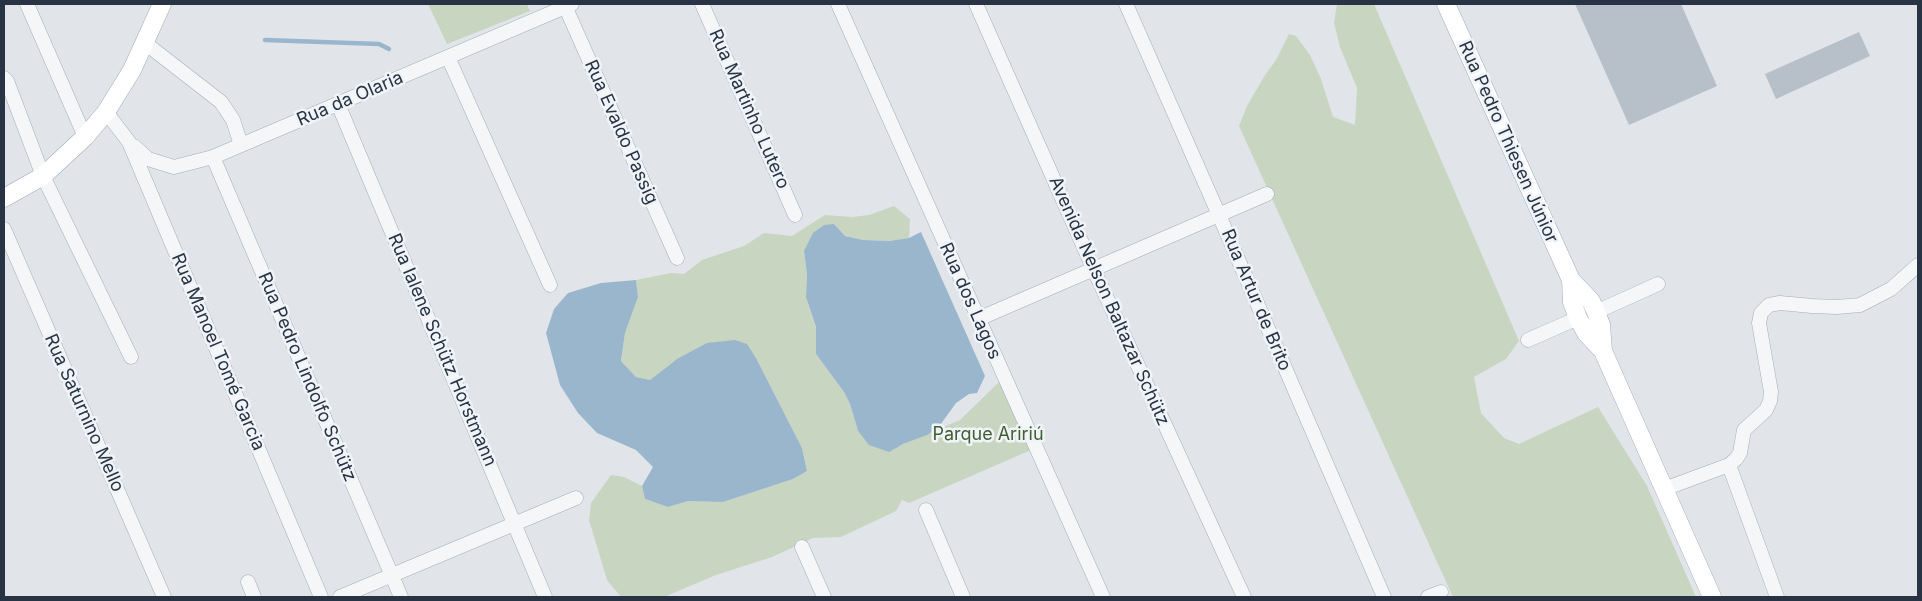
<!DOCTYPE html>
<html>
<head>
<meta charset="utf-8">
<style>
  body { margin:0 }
  #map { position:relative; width:1922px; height:601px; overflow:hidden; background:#e1e5ea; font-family:Inter,sans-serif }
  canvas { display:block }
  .frame { position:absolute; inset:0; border:5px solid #283443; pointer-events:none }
</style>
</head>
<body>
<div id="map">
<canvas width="1922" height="601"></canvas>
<div class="frame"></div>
</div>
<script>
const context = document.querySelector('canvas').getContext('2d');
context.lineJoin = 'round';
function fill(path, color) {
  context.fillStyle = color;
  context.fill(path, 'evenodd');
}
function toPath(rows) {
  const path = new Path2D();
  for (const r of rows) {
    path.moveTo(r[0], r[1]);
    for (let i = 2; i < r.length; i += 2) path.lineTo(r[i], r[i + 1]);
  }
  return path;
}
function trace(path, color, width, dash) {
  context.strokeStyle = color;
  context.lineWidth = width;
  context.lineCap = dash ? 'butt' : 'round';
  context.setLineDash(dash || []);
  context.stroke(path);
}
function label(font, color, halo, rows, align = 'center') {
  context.font = font + ' Inter,sans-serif';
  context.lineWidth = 5;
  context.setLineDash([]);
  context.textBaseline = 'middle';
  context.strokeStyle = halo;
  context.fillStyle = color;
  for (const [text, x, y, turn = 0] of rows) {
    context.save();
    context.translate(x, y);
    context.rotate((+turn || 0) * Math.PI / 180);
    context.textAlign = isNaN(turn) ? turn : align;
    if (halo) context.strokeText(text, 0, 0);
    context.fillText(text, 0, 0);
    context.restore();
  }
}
const green = toPath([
  [428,4,527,4,530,11,447,44],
  [1337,4,1374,4,1519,341,1506,359,1474,377,1481,413,1504,438,1519,444,1598,407,1647,486,1696,597,1453,597,1239,126,1247,106,1265,75,1276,60,1289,34,1296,36,1310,55,1321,79,1333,117,1355,125,1357,88,1340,47,1334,23],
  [894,206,910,219,909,238,889,241,863,240,845,236,834,224,804,251,807,274,806,297,816,328,816,354,844,392,850,404,858,431,887,451,960,420,999,382,1031,450,909,503,902,500,896,511,841,537,813,538,772,557,716,575,664,597,621,597,607,580,589,520,591,503,611,475,624,477,642,486,645,499,668,507,688,501,723,502,793,479,807,471,802,448,756,358,746,344,677,359,650,380,636,377,621,361,625,333,638,297,636,280,671,273,684,274,702,260,744,246,764,233,792,236,825,215,852,217,869,215]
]);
const water = toPath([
  [834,224,845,236,863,240,889,241,909,238,921,232,985,376,977,393,969,394,956,403,938,428,927,435,903,444,889,452,869,445,858,431,850,404,844,392,816,354,816,327,806,297,807,274,804,251,813,233,824,225],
  [636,280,638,297,625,333,621,361,636,377,650,380,677,359,707,343,735,340,747,344,756,358,802,448,807,471,793,479,723,502,688,501,668,507,645,499,642,486,653,467,636,450,597,433,578,413,560,385,546,333,554,309,568,293,601,283]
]);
const stream = toPath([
  [265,40,379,44,389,49]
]);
const building = toPath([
  [1575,4,1681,4,1717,86,1629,125],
  [1859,32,1870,56,1776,99,1765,74]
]);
const minor = toPath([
  [27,4,85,137],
  [702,4,795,215],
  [838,4,1103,597],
  [976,4,1094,270,1244,597],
  [1126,4,1219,215,1384,597],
  [565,6,677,258],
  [145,43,221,102,233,120,241,145],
  [448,57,550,285],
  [4,78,7,81,43,176,131,357],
  [338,104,545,597],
  [106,112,129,142,321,597],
  [134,146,148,159,174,167,213,157,572,4],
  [213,157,401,597],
  [4,229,164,597],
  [1596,312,1658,284],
  [978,319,1267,194],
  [1528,340,1578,318],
  [1729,465,1777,597],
  [1664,489,1729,465,1736,459,1740,453,1744,430,1766,410,1770,401,1771,392,1759,323,1761,313,1769,305,1780,303,1812,306,1837,307,1860,305,1891,289,1918,265],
  [926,510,963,597],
  [802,547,824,597],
  [248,582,254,597],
  [340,597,576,498],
  [1428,597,1441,592]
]);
const major = toPath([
  [1446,4,1571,280,1591,301,1596,312,1601,325,1603,351,1712,597],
  [4,198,43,176,85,137,106,112,132,70,162,4],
  [1571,280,1572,302,1578,318,1586,333,1603,351]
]);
const streetNames = [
  ["Rua da Olaria",350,99,-23],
  ["Rua Martinho Lutero",749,109,66],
  ["Rua Evaldo Passig",621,132,66],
  ["Rua Pedro Thiesen Júnior",1508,142,66],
  ["Rua Artur de Brito",1256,300,67],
  ["Rua dos Lagos",970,301,66],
  ["Avenida Nelson Baltazar Schütz",1109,301,66],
  ["Rua Ialene Schütz Horstmann",442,350,67],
  ["Rua Manoel Tomé Garcia",218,352,67],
  ["Rua Pedro Lindolfo Schütz",307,377,67],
  ["Rua Saturnino Mello",84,413,66]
];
const parkNames = [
  ["Parque Aririú",988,435]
];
fill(green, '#c8d5c1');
fill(water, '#99b6cd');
trace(stream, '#99b6cd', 4.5);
fill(building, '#b7bfc8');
trace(minor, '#a6acb5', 15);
trace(major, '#9faab7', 19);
trace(minor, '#f4f6f8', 14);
trace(major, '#fff', 18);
label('18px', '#283443', '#f0f4f8', streetNames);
label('18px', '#406034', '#f0f4f8', parkNames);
</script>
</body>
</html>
